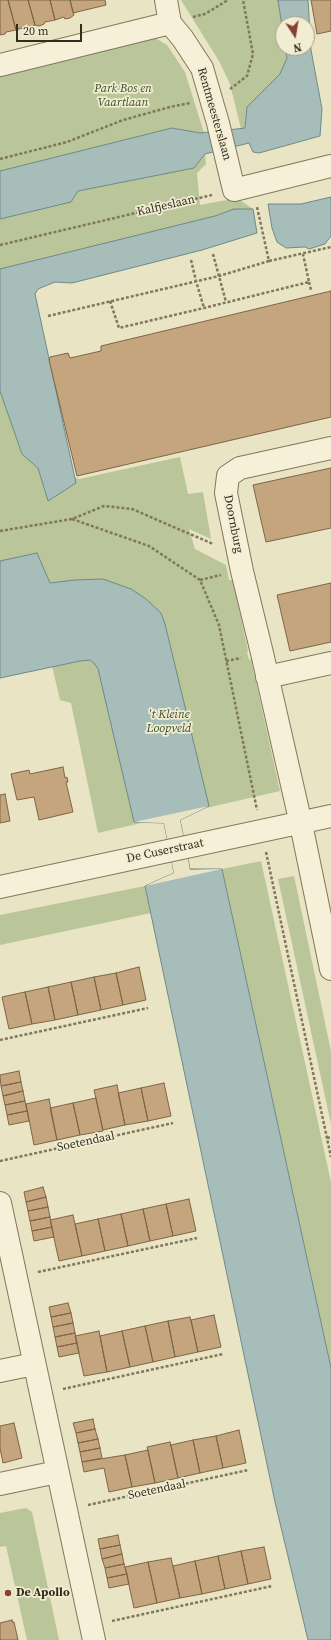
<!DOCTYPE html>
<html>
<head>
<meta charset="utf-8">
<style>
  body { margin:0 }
  #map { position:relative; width:331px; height:1640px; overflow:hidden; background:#e9e4c4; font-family:"Source Serif 4",serif }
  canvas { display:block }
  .north { position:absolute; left:275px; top:16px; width:40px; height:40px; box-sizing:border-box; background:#f1edd3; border:1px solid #a5a08b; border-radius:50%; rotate:168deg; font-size:11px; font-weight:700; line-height:16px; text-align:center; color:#342c1f }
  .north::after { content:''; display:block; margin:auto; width:14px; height:18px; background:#8b3f33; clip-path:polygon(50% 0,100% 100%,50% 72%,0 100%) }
  .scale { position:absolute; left:16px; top:24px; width:66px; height:18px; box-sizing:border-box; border:2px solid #342c1f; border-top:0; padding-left:5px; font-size:12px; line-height:14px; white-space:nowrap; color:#342c1f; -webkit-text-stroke:3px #f1edd3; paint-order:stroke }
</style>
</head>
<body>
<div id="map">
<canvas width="331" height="1640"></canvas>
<div class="north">N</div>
<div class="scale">20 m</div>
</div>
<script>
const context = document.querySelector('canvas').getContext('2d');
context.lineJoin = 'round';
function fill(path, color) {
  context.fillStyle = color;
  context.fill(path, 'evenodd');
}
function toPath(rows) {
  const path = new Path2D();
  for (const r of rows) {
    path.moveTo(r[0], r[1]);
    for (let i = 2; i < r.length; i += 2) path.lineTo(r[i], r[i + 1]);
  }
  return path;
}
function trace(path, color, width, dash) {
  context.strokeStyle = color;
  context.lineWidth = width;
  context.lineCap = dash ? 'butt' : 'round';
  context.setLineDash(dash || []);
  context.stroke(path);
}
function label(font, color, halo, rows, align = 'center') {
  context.font = font + ' "Source Serif 4",serif';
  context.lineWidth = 3.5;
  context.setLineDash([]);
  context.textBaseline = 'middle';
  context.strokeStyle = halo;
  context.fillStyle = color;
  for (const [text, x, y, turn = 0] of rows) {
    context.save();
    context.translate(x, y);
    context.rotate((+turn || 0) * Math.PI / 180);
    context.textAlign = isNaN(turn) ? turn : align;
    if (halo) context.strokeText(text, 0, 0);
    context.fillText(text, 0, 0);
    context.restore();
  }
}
const green = toPath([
  [181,0,278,0,283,33,283,48,285,48,287,58,280,74,247,107,245,128,241,129,230,84,219,61],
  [145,32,167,45,185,72,205,136,0,182,0,68],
  [205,154,206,164,197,173,200,205,237,198,253,209,253,213,0,278,0,206],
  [0,378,22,454,79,479,180,457,188,494,203,492,211,539,189,529,195,549,226,565,229,580,233,580,248,651,247,652,249,660,251,659,280,791,98,833,71,703,60,700,52,666,63,664,0,641],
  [261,861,331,1182,331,1368,222,869],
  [294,876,331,1051,331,1124,278,879],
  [145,886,151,913,0,945,0,915],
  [26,1508,32,1512,59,1640,27,1640,6,1546,0,1547,0,1513]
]);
const water = toPath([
  [278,0,308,0,311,50,322,109,320,136,259,153,253,152,249,143,205,154,194,168,78,191,71,202,0,219,0,171,172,128,200,133,245,128,247,107,280,74,287,58,285,48,307,48,307,24,283,24,283,33,278,0],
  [331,197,331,236,325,244,309,249,305,247,286,248,277,242,272,228,268,204,301,204,331,197],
  [234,209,253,209,257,233,202,250,72,283,55,282,38,289,35,294,76,483,48,501,38,468,22,454,0,391,0,269,215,216,234,209],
  [37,553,50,583,75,580,103,579,131,589,146,599,161,613,165,624,209,806,180,820,190,869,222,869,331,1368,331,1640,308,1640,275,1502,145,886,174,873,164,823,134,822,98,669,94,663,90,660,80,661,0,678,0,561,37,553]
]);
const pier = toPath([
  [209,806,180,820,190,870,222,869,145,886,174,873,164,823,134,822]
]);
const building = toPath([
  [0,0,8,0,16,30,6,32,5,34,0,35,0,0],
  [8,0,28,0,35,25,27,29,25,27,16,30,8,0],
  [28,0,50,0,55,20,45,22,44,24,39,26,35,25,28,0],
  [50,0,70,0,74,15,70,18,65,19,64,17,55,20,50,0],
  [70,0,105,0,106,5,73,13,70,0],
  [311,0,331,0,331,31,317,34,311,0],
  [331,291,331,417,77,476,49,360,50,357,68,353,70,358,101,351,101,346,331,291],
  [331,468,331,528,266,542,253,485,331,468],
  [331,583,331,642,290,651,277,595,331,583],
  [63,767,65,778,67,777,68,782,66,782,73,812,39,820,34,797,17,800,11,774,29,770,30,774,63,767],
  [5,794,10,821,0,823,0,795,5,794],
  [139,967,146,1000,123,1005,116,973,139,967],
  [116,973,123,1005,101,1010,94,977,116,973],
  [94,977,101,1010,78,1015,71,982,94,977],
  [71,982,78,1015,55,1020,48,987,71,982],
  [48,987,55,1020,32,1024,25,992,48,987],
  [25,992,32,1024,9,1029,2,997,25,992],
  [19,1071,21,1082,1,1086,0,1075,19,1071],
  [21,1082,23,1091,3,1096,1,1086,21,1082],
  [164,1083,171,1116,148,1121,141,1088,164,1083],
  [117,1085,125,1125,103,1130,94,1090,117,1085],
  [141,1088,148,1121,125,1125,118,1093,141,1088],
  [23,1091,25,1101,5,1105,3,1096,23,1091],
  [96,1098,103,1131,80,1135,73,1103,96,1098],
  [49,1099,57,1140,34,1145,26,1104,49,1099],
  [25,1101,27,1111,7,1115,5,1105,25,1101],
  [73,1103,80,1135,57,1140,50,1108,73,1103],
  [27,1111,29,1121,9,1125,7,1115,27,1111],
  [43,1187,46,1197,26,1202,24,1192,43,1187],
  [46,1197,48,1207,28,1211,26,1202,46,1197],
  [189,1199,196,1231,173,1236,166,1204,189,1199],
  [166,1204,173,1236,150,1241,143,1209,166,1204],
  [48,1207,50,1217,30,1221,28,1211,48,1207],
  [143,1209,150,1241,128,1246,121,1214,143,1209],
  [121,1214,128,1246,105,1251,98,1219,121,1214],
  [73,1215,82,1256,59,1261,50,1220,73,1215],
  [50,1217,52,1227,32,1231,30,1221,50,1217],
  [98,1219,105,1251,82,1256,75,1224,98,1219],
  [52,1227,54,1237,34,1241,32,1231,52,1227],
  [68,1303,71,1313,51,1317,49,1307,68,1303],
  [71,1313,73,1323,53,1327,51,1317,71,1313],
  [214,1315,221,1347,198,1352,191,1320,214,1315],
  [190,1317,198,1352,175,1357,168,1321,190,1317],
  [168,1321,175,1357,153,1362,145,1326,168,1321],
  [73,1323,75,1333,55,1337,53,1327,73,1323],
  [145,1326,153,1362,130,1367,122,1331,145,1326],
  [99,1331,107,1372,84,1376,75,1336,99,1331],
  [122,1331,130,1367,107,1372,100,1336,122,1331],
  [75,1333,77,1343,57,1347,55,1337,75,1333],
  [77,1343,79,1353,59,1357,57,1347,77,1343],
  [93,1419,95,1429,76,1433,73,1423,93,1419],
  [14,1423,22,1458,3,1463,0,1448,0,1426,14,1423],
  [95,1429,98,1439,78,1443,76,1433,95,1429],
  [239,1430,246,1463,223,1468,216,1436,239,1430],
  [216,1436,223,1468,200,1473,193,1440,216,1436],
  [98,1439,100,1448,80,1452,78,1443,98,1439],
  [193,1440,200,1473,178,1478,171,1445,193,1440],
  [170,1442,178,1478,155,1483,147,1447,170,1442],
  [100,1448,102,1458,82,1462,80,1452,100,1448],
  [148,1450,155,1483,132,1487,125,1455,148,1450],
  [125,1455,132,1487,109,1492,104,1468,84,1472,82,1462,125,1455],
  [118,1535,120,1545,100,1549,98,1539,118,1535],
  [120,1545,122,1554,102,1559,100,1549,120,1545],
  [264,1547,271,1579,248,1584,241,1551,264,1547],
  [241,1551,248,1584,225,1589,218,1556,241,1551],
  [122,1554,124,1564,105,1568,102,1559,122,1554],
  [218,1556,225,1589,202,1594,195,1561,218,1556],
  [171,1558,180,1598,157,1603,148,1562,171,1558],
  [195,1561,202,1594,180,1598,173,1566,195,1561],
  [148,1562,157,1603,134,1608,125,1567,148,1562],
  [124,1564,127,1574,107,1578,105,1568,124,1564],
  [127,1574,129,1584,109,1588,107,1578,127,1574],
  [12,1620,12,1622,14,1622,18,1640,0,1640,0,1623,12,1620]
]);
const path = toPath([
  [193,17,205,14,228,0],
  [230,89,247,76,253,54,243,0],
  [0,159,67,142,123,120,170,107,190,103],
  [0,245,212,195],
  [213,254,226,302],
  [191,260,196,281,204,308],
  [269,261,331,247],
  [309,282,311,290],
  [110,301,119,328,204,308,309,282,303,254],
  [48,316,219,276,269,261,257,207],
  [72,519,149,546,200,580,219,625,257,810],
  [0,531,72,519,104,506,132,509,213,544],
  [200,580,221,575],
  [226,661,241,658],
  [266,852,331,1157],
  [0,1040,148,1008],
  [327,1138,331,1137],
  [0,1161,173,1123],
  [38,1272,197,1238],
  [63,1389,223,1354],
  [88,1505,248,1470],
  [112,1621,272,1586]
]);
const minor = toPath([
  [166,0,170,23,183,39,202,68,218,123,234,190,331,166],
  [0,65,170,23],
  [331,448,240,468,228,476,226,493,242,571,262,653,301,824,331,969],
  [267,677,331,663],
  [0,887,331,816],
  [0,1203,94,1640],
  [0,1371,34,1364],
  [0,1484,57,1472]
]);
const markers = [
  [8,1593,4,"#8b3f33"]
];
const parkNames = [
  ["Park Bos en",123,89],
  ["Vaartlaan",123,103],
  ["'t Kleine",169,715],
  ["Loopveld",169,729]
];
const streetNames = [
  ["Rentmeesterslaan",214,114,74],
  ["Kalfjeslaan",166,206,-13],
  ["Doornburg",233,524,79],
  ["De Cuserstraat",165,851,-12],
  ["Soetendaal",86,1142,-12],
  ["Soetendaal",157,1490,-12]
];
const poiNames = [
  ["De Apollo",16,1593]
];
fill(green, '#bac699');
fill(water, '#a6bdba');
trace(water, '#6e8a87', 1);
fill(pier, '#e9e4c4');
fill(building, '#c4a57e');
trace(building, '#7f6545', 1);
trace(minor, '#82765d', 24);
trace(path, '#82765d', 2.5, [3, 2]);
trace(minor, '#f5f0d7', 22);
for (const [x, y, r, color] of markers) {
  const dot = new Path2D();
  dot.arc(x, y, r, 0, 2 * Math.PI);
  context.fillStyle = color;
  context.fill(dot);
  trace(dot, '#f1edd3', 1.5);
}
label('italic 12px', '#3e4e28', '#f1edd3', parkNames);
label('12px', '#342c1f', '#f1edd3', streetNames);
label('bold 12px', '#342c1f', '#f1edd3', poiNames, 'left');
</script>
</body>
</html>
